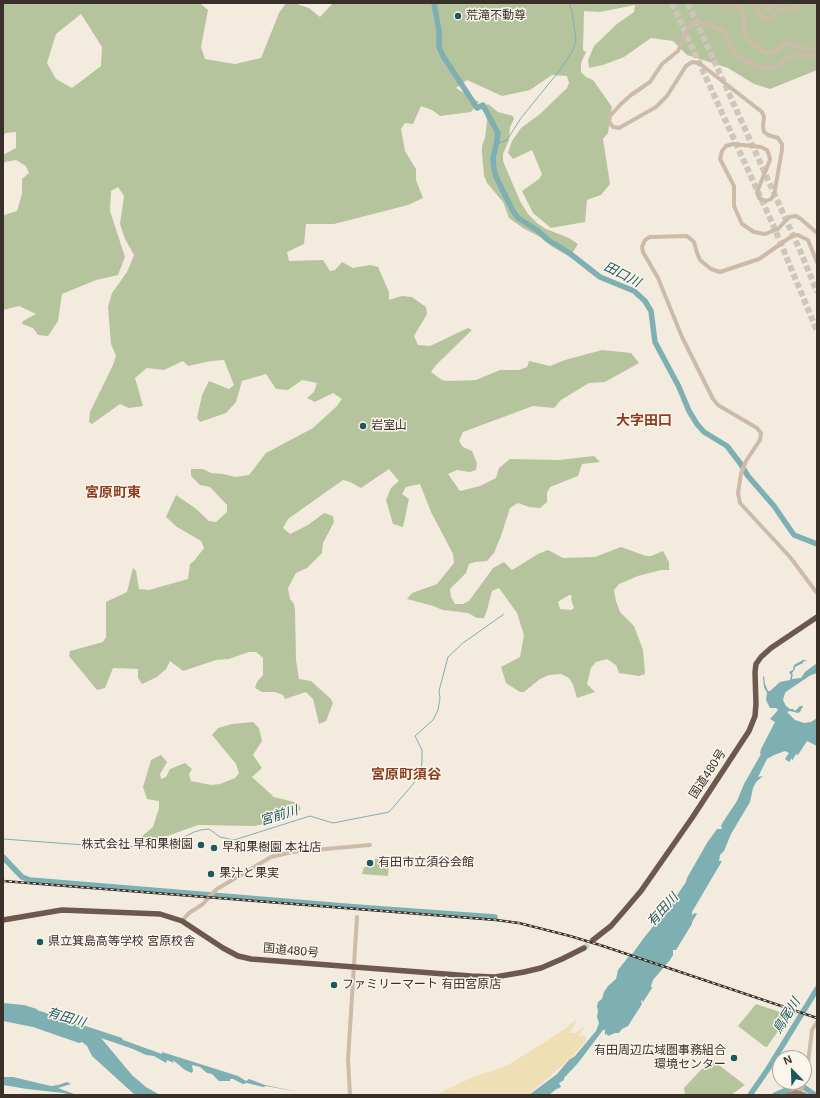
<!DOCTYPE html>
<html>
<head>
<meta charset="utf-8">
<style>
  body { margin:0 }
  #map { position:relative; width:820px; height:1098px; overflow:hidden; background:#f4ebdf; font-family:Helvetica,sans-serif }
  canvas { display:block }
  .frame { position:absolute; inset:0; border:4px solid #3a302a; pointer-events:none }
  .north { position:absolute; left:772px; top:1050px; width:40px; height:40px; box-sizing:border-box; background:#fbf5ec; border:1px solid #aea69e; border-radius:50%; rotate:337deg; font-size:11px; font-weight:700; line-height:16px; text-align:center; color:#3a302a }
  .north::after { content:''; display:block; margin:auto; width:14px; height:18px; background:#1d585e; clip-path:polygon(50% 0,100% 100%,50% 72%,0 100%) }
</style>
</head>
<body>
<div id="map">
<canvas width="820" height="1098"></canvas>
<div class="frame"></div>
<div class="north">N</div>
</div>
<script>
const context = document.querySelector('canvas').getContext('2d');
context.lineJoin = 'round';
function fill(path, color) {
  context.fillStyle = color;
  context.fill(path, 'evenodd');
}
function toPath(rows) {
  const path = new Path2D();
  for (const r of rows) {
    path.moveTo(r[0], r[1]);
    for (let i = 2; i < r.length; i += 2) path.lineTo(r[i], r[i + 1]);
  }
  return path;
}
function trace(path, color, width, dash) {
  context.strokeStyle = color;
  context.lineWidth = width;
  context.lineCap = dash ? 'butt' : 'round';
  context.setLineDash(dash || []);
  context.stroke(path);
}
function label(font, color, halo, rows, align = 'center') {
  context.font = font + ' Helvetica,"Noto Sans JP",sans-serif';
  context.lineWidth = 3;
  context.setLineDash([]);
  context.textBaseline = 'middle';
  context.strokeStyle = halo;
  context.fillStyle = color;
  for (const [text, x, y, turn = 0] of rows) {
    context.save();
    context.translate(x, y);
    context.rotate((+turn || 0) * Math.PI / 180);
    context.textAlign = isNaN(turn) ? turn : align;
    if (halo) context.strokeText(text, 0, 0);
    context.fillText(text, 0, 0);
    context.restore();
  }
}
const green = toPath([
  [3,3,200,3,208,10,201,47,205,59,235,64,261,58,279,13,286,3,294,3,309,8,320,17,333,3,817,3,817,70,770,89,754,84,728,68,687,55,673,41,651,38,624,57,603,65,589,68,588,60,594,46,617,24,634,12,635,5,600,12,584,11,583,50,586,52,581,63,581,72,586,77,593,80,612,107,608,133,603,139,610,184,601,195,587,200,585,222,551,228,533,213,522,191,539,179,542,174,532,150,513,159,508,153,512,141,521,128,540,114,567,88,569,83,567,76,552,75,530,90,502,96,467,80,456,88,479,102,471,112,440,116,432,110,421,106,413,124,405,123,401,129,405,151,416,169,416,180,423,198,408,205,334,224,306,224,304,244,287,252,289,261,323,260,330,271,335,270,342,262,353,268,370,265,378,267,389,292,389,300,402,296,412,297,426,307,427,314,414,336,418,345,430,346,468,328,472,330,436,365,431,372,442,380,447,381,476,380,500,370,519,370,527,367,529,361,550,366,565,360,602,350,631,353,639,363,605,382,589,383,561,400,554,408,533,406,463,432,459,441,463,447,472,451,477,463,476,470,470,472,457,470,448,474,460,491,480,486,496,478,499,468,510,459,559,460,594,456,600,462,582,464,578,476,550,487,547,493,547,502,540,508,529,507,518,503,510,508,501,536,494,553,487,561,475,562,469,564,466,573,450,589,451,597,455,604,463,604,469,601,493,568,504,562,512,570,538,554,548,550,563,558,595,557,621,547,646,556,651,556,663,551,669,562,669,570,661,570,638,576,619,584,614,590,616,601,620,612,634,626,643,650,645,674,639,676,619,673,616,665,607,659,596,662,591,668,587,684,595,692,577,698,573,685,569,678,561,674,549,675,540,679,524,692,520,692,506,683,501,667,520,657,524,635,517,613,499,588,492,591,487,610,484,618,477,618,468,613,443,610,433,606,407,599,412,593,437,584,454,563,453,554,431,512,420,484,406,487,402,494,409,499,403,527,393,524,386,500,391,488,399,481,389,469,361,488,350,482,343,480,288,519,283,528,290,534,308,525,324,513,333,516,334,522,323,543,322,553,307,568,296,573,288,588,290,599,294,604,295,610,296,660,299,679,311,681,330,698,333,703,326,721,319,724,313,699,306,692,285,699,283,695,275,692,262,692,255,688,257,682,263,675,263,658,256,652,249,652,229,659,216,660,183,671,170,661,166,669,157,677,142,684,138,678,138,669,113,668,105,688,97,690,69,656,70,651,103,642,106,637,106,602,127,592,133,568,136,571,139,589,149,590,188,579,190,564,194,561,204,548,201,541,177,527,166,517,176,495,195,508,209,521,216,522,227,512,227,505,210,487,200,485,191,476,191,469,203,469,211,473,223,474,235,477,249,475,266,453,313,428,337,406,342,399,333,393,315,402,307,398,314,392,317,383,302,380,288,390,276,389,266,374,242,381,236,402,226,413,200,422,197,418,202,395,209,381,229,389,234,385,224,360,211,361,188,366,183,361,164,370,147,368,135,378,143,406,129,408,120,404,92,424,89,422,90,412,113,365,116,356,111,344,108,307,112,293,127,272,134,255,125,239,120,224,124,196,118,187,111,191,110,211,125,257,118,275,96,280,62,294,58,321,48,336,38,335,33,328,22,324,23,321,36,314,19,306,3,310,3,216,4,215,17,211,22,194,22,179,29,173,26,166,16,160,5,162,3,164,3,155,16,148,16,132,6,133,3,135],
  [81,14,102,47,101,66,72,88,56,79,47,63,56,34],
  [569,595,572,596,571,599,574,608,571,610,560,609,558,602],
  [488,104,498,112,513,116,514,119,510,127,509,140,503,154,503,161,520,201,528,214,537,223,546,229,569,238,578,244,570,257,551,246,540,237,523,228,509,218,503,202,487,183,484,176,482,153,482,146,485,138,487,120,485,114,481,108],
  [253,722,259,728,262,741,253,755,262,768,252,777,274,797,298,803,301,809,288,819,254,826,198,825,145,844,136,841,153,827,159,808,159,801,147,799,143,787,151,760,161,755,167,762,160,774,161,779,166,777,170,769,185,763,192,769,189,774,191,781,211,785,220,784,235,778,239,773,236,764,212,735,218,728,232,724],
  [375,859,388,860,389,862,388,876,362,874,364,867,374,867],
  [756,1004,789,1015,767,1047,764,1046,738,1026],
  [711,1059,745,1085,731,1095,685,1095,684,1088]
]);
const sand = toPath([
  [578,1018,570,1033,575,1033,585,1026,579,1036,584,1035,587,1039,571,1058,528,1095,435,1095,471,1078,508,1065,565,1029]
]);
const water = toPath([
  [803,660,807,660,803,662,803,663,795,667,795,669,792,673,793,676,792,677,792,679,801,678,805,672,817,663,817,673,811,675,787,691,785,693,783,700,786,706,790,709,793,709,795,711,800,706,803,706,800,712,798,713,790,711,787,712,795,720,804,723,811,722,817,718,817,746,807,741,798,755,796,754,792,761,792,758,789,762,785,759,789,753,785,751,774,755,767,759,758,777,763,776,756,782,753,788,750,802,731,834,724,851,720,855,719,861,722,861,692,912,692,915,695,913,697,914,692,922,692,924,676,950,673,950,673,955,670,960,653,980,651,986,652,988,643,1002,642,1000,641,1001,642,1004,628,1026,622,1029,619,1033,615,1033,608,1036,607,1034,605,1035,605,1030,603,1030,578,1063,564,1078,564,1080,559,1083,561,1087,555,1090,549,1095,529,1095,557,1074,569,1060,575,1056,596,1031,599,1023,597,1017,598,1011,597,1007,598,1002,602,999,604,992,608,986,616,979,618,970,629,956,633,953,643,939,671,904,686,882,687,878,707,843,717,829,722,829,721,826,723,822,737,801,744,784,761,754,760,753,761,749,775,722,770,719,778,710,776,708,770,708,766,700,767,693,764,687,763,677,764,676,765,684,768,691,770,691,780,682,790,680,791,675,789,672,793,670,794,665],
  [3,1003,24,1005,37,1009,37,1010,122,1038,123,1040,162,1054,162,1052,238,1076,246,1081,249,1079,265,1085,299,1092,266,1086,263,1087,247,1083,243,1084,233,1079,230,1079,230,1081,219,1081,212,1074,207,1073,200,1067,192,1065,193,1071,192,1073,185,1070,173,1060,174,1063,167,1060,166,1063,154,1056,146,1055,133,1049,101,1038,132,1075,146,1087,160,1095,135,1095,92,1056,87,1046,82,1042,79,1043,33,1027,3,1021],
  [3,1077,13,1077,51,1086,58,1085,67,1082,71,1084,58,1088,74,1094,85,1095,72,1095,63,1093,27,1089,3,1085]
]);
const stream = toPath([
  [497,144,507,140,521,118,560,70,573,50,576,40,572,12,569,3],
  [3,839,85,845,146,847,180,839,194,832,201,830,209,829,220,837,234,840,310,816,333,823,389,812,414,783,421,768,422,762,422,750,415,736,433,720,438,710,440,698,439,691,448,657,463,643,504,614]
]);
const river = toPath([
  [434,3,439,31,439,47,443,56,477,108,483,105,498,133,497,141,493,158,494,169,496,177,513,211,518,218,537,230,548,240,568,252,600,277,634,291,645,301,651,311,655,342,679,387,689,411,697,424,704,432,727,446,740,463,748,476,774,506,794,535,817,544],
  [3,857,22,877,30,880,356,907,495,917],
  [750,1095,768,1069,817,989],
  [775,1095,793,1087,802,1086,815,1095]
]);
const trunkTunnel = toPath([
  [584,948,593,940]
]);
const motorwayTunnel = toPath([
  [672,3,774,227,817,331],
  [688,3,802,255,817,292]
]);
const tertiary = toPath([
  [716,3,720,5,734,5,740,7,743,14,744,30,747,38,763,52,773,53,787,43,808,50,817,49],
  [753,3,759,14,762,17,767,18,772,16,782,9,795,9,798,6,798,3],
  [761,3,766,7,770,8,781,3],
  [817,56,812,56,793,55,777,66,771,68,761,67,745,61,735,54,731,47,726,35,720,29,701,22,695,22,688,28,678,51,662,64,650,82,631,95,621,104,610,116,609,122,613,127,619,128,656,107,667,96,686,66,692,62,699,63,762,112,764,117,763,126,764,132,768,135,778,138,782,144,782,150,774,195,771,199,766,201,759,198,757,192,770,160,769,155,767,150,761,147,733,144,726,146,722,151,720,159,734,186,734,206,742,224,754,232,765,234,778,229,789,217,796,216,801,219,817,233],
  [817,262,808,240,798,235,792,236,759,259,720,272,711,269,700,260,697,253,694,242,687,236,650,237,645,240,642,247,643,252,658,278,682,337,713,399,718,405,757,428,761,433,760,440,746,461,741,474,738,493,740,503,790,557,817,593],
  [182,921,189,913,203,904,208,898,217,889,271,857,292,852,370,845],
  [800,1092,806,1079,812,1030,817,1022],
  [350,1095,348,1060,357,917]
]);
const secondary = toPath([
  [787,1095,796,1092,805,1095]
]);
const trunk = toPath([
  [3,920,62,910,160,914,182,921,223,948,238,956,251,959,471,976,495,977,524,972,541,968,562,959,584,948],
  [593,940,611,926,624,911,641,891,692,818,749,731,755,716,756,704,755,672,756,664,761,657,771,648,817,617]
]);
const rail = toPath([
  [3,881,496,920,519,923,570,936,603,946,817,1018]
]);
const markers = [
  [458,16,4,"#1d585e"],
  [363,426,4,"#1d585e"],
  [201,845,4,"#1d585e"],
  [214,848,4,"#1d585e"],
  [370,863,4,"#1d585e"],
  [211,874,4,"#1d585e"],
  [40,942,4,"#1d585e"],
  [334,985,4,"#1d585e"],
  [734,1058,4,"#1d585e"]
];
const poiNames = [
  ["荒滝不動尊",466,16],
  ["岩室山",371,426],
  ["株式会社 早和果樹園",193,845,"right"],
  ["早和果樹園 本社店",222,848],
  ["有田市立須谷会館",378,863],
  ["果汁と果実",219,874],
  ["県立箕島高等学校 宮原校舎",48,942],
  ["ファミリーマート 有田宮原店",342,985],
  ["有田周辺広域圏事務組合",726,1051,"right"],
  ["環境センター",726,1065,"right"]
];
const streetNames = [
  ["国道480号",708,774,-57],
  ["国道480号",291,951,5]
];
const waterNames = [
  ["田口川",622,275,27],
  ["宮前川",279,816,-17],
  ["有田川",663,910,-48],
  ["鳥尾川",787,1016,-58],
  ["有田川",66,1018,17]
];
const quarterNames = [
  ["大字田口",644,421],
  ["宮原町東",113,493],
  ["宮原町須谷",406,775]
];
fill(green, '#b6c49e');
fill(sand, '#f0deb5');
fill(water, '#7dafb3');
trace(stream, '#7dafb3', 1);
trace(river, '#7dafb3', 5.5);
trace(trunkTunnel, '#cfc6bb', 5.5, [5.5, 3]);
trace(motorwayTunnel, '#cfc6bb', 6, [6, 3]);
trace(tertiary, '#cdbbaa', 4);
trace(secondary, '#a18a7b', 5);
trace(trunk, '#6c584e', 5.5);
trace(rail, '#3a302a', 2.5);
trace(rail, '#fbf5ec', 1, [3]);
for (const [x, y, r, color] of markers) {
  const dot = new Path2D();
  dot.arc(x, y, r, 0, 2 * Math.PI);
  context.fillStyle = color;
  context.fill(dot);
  trace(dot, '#fbf5ec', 1.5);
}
label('12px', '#3a302a', '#fbf5ec', poiNames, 'left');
label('12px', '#3a302a', '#fbf5ec', streetNames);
label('italic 13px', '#1d585e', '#fbf5ec', waterNames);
label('bold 14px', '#8d3d1f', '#fbf5ec', quarterNames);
</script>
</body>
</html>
